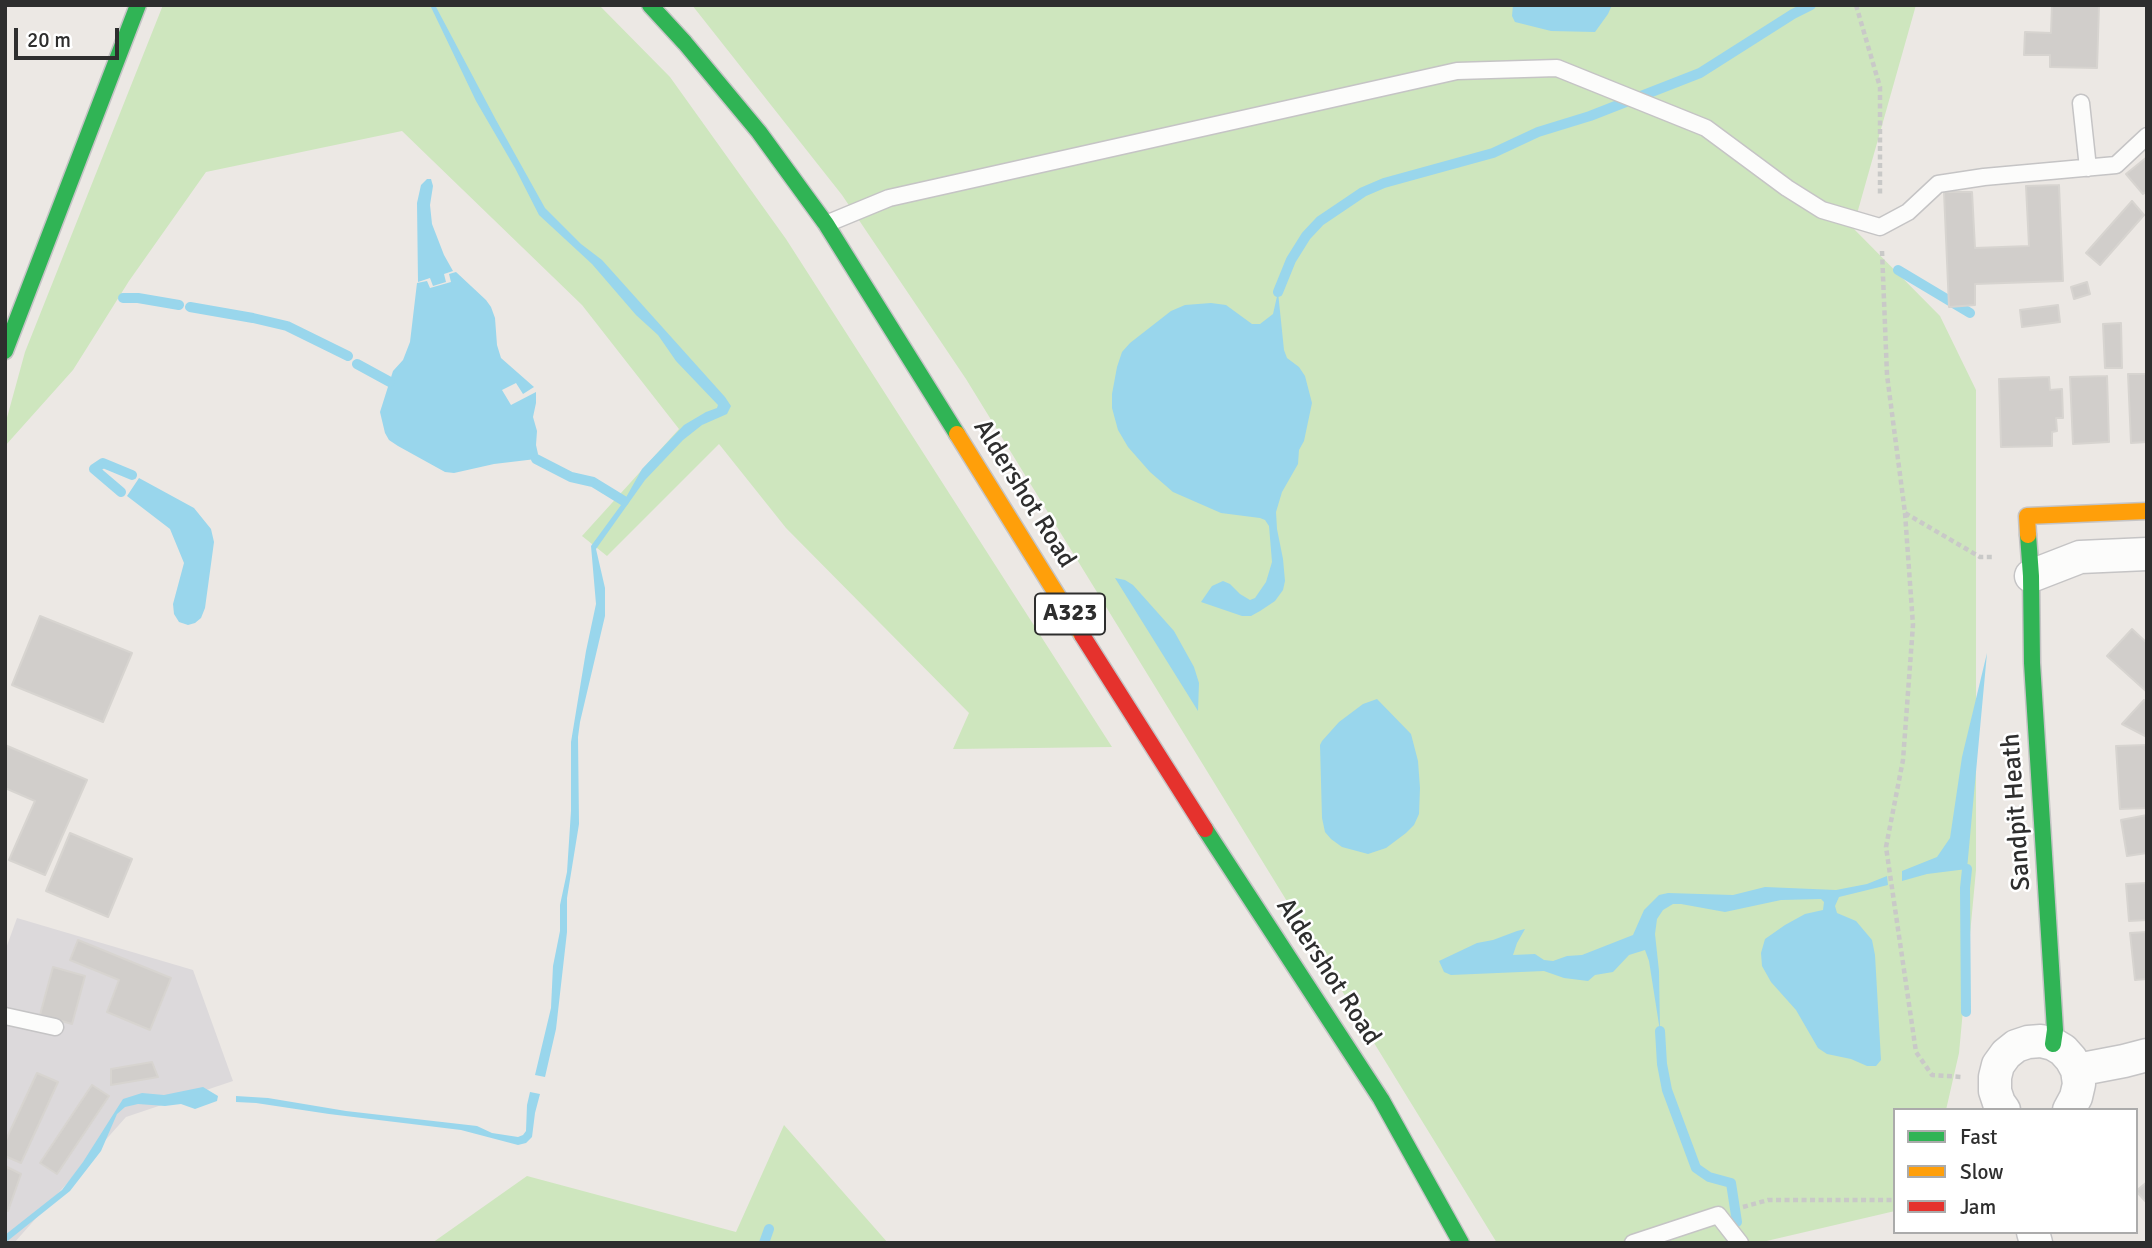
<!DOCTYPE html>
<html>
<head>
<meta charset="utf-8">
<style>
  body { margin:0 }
  #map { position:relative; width:2152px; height:1248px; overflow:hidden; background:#ece8e4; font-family:Signika,sans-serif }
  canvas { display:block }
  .frame { position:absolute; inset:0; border:7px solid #2e2e2e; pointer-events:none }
  .legend { position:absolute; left:1893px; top:1108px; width:245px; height:126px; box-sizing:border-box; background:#fff; border:2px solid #ababab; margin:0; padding:9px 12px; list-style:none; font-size:21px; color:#2e2e2e }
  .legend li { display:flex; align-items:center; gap:14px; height:35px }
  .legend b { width:35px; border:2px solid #ababab }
  .scale { position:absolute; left:14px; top:28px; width:105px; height:32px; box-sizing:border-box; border:4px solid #2e2e2e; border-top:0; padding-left:9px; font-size:21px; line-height:24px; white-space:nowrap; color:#2e2e2e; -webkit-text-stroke:5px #fff; paint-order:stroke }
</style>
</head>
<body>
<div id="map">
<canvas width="2152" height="1248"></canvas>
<div class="frame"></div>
<ul class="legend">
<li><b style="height:9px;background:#30b455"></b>Fast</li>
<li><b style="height:9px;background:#ff9f0a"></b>Slow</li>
<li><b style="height:9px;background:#e5322d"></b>Jam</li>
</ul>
<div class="scale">20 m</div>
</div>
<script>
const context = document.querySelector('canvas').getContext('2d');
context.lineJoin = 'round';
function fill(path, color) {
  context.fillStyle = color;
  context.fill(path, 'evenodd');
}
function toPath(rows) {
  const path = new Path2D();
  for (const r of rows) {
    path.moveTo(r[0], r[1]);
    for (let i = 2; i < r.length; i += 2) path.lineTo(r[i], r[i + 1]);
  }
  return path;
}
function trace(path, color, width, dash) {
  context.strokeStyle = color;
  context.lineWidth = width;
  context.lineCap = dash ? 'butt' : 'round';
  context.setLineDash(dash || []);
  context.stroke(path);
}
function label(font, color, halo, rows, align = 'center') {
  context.font = font + ' Signika,sans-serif';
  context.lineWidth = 5;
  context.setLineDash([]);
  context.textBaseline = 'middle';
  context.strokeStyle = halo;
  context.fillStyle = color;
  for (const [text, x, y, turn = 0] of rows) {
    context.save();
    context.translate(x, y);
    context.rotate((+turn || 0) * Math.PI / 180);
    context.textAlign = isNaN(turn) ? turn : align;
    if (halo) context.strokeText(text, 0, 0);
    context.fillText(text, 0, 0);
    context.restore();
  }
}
const industrial = toPath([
  [17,918,193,970,233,1081,126,1117,14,1243,5,1243,5,951]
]);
const green = toPath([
  [163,5,599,5,670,77,786,239,1112,747,953,749,969,713,786,528,719,444,607,556,582,536,679,429,582,305,402,131,206,172,129,281,73,370,5,446,5,425,25,352],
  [692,5,1916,5,1853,228,1940,316,1976,390,1976,870,1959,1053,1946,1110,1895,1110,1895,1211,1758,1243,1497,1243,966,379,842,195],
  [784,1125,888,1243,432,1243,527,1176,736,1232]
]);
const water = toPath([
  [430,5,435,5,496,120,545,208,581,244,602,260,725,397,731,406,727,414,702,425,683,440,645,480,596,549,605,588,605,616,580,722,578,737,579,824,567,898,567,932,556,1029,545,1077,535,1075,551,1008,553,966,560,931,560,905,567,872,571,811,571,742,586,651,596,604,591,546,624,501,642,469,684,425,706,412,717,408,718,405,676,361,658,335,636,315,592,264,539,215,515,168,476,101],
  [1513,5,1612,5,1608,14,1595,32,1551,31,1515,22,1512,16],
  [427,179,431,179,433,186,430,205,432,224,444,255,453,271,444,274,446,282,433,286,430,278,418,282,417,203,421,185],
  [456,272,486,300,491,307,495,318,497,345,501,358,534,387,523,394,516,383,502,390,511,405,536,392,536,403,533,417,537,431,536,445,538,454,536,459,494,464,454,473,445,472,398,446,389,440,385,433,380,412,393,371,403,360,410,342,417,283,427,281,430,288,451,282,449,274],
  [1278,292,1284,350,1287,358,1299,367,1305,376,1312,403,1304,441,1299,450,1298,464,1282,492,1276,512,1277,529,1283,559,1285,581,1283,590,1275,601,1260,611,1251,616,1242,616,1201,602,1212,586,1223,581,1230,584,1240,594,1250,600,1255,598,1266,582,1272,562,1269,526,1265,520,1260,518,1221,513,1173,492,1150,472,1128,447,1118,430,1112,408,1112,394,1117,367,1122,352,1130,343,1171,311,1185,305,1211,303,1226,305,1252,324,1260,324,1273,314],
  [139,478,194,508,211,529,214,542,205,608,201,618,195,623,188,625,179,622,174,614,173,604,184,563,170,529,127,496],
  [1115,578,1125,580,1133,585,1174,631,1194,667,1199,683,1198,711],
  [1987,653,1967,869,1927,874,1902,881,1902,871,1937,857,1950,838,1962,757],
  [1377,699,1411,734,1418,761,1420,788,1419,814,1414,825,1406,833,1386,848,1368,854,1342,847,1331,839,1325,832,1322,818,1320,745,1322,741,1339,722,1363,704],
  [1887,876,1888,885,1839,897,1835,906,1837,913,1856,921,1872,940,1875,955,1881,1060,1876,1066,1867,1066,1851,1059,1827,1054,1818,1048,1796,1010,1771,982,1762,966,1761,953,1765,939,1785,925,1805,914,1823,910,1824,902,1821,899,1781,900,1725,912,1681,904,1673,904,1663,910,1657,919,1655,934,1659,971,1660,1031,1649,961,1645,950,1629,955,1613,972,1595,975,1588,981,1564,978,1544,971,1451,975,1444,972,1439,961,1477,943,1493,940,1517,931,1525,929,1517,943,1513,955,1535,954,1544,960,1553,961,1567,956,1582,955,1633,935,1644,910,1659,895,1668,893,1733,895,1765,887,1836,890,1867,884],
  [203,1087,218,1096,217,1101,195,1109,181,1104,165,1106,138,1104,125,1107,117,1114,101,1151,70,1191,5,1243,5,1235,62,1190,83,1162,123,1099,142,1093,164,1095],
  [530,1092,540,1094,535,1113,532,1137,526,1143,518,1145,461,1130,329,1114,256,1103,236,1102,236,1096,268,1098,346,1111,477,1126,492,1133,518,1137,523,1135,526,1131,527,1105]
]);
const stream = toPath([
  [1898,270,1970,313],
  [1278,292,1291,260,1306,236,1320,221,1363,192,1384,183,1493,153,1538,132,1590,116,1700,73,1793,14,1811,5],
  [123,298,138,298,179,305],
  [190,307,253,318,287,326,348,356],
  [357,364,390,382],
  [536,459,571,477,593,482,624,501],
  [121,492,94,469,103,463,132,475],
  [1966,1012,1965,888,1967,869],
  [1660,1031,1662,1064,1667,1090,1696,1168,1709,1177,1731,1183,1737,1222],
  [764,1243,769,1229]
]);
const building = toPath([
  [2052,5,2099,5,2097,68,2050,67,2050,55,2024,55,2025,32,2051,33,2052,5],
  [2147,157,2147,191,2143,194,2126,174,2147,157],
  [2059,185,2063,281,1975,284,1975,305,1949,307,1944,192,1972,192,1975,248,2029,246,2026,186,2059,185],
  [2132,201,2144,215,2100,265,2086,253,2132,201],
  [2087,282,2090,294,2074,299,2071,287,2087,282],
  [2058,305,2060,322,2022,327,2020,310,2058,305],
  [2121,323,2122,368,2105,368,2103,324,2121,323],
  [2128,374,2147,374,2147,442,2131,443,2128,374],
  [2107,376,2109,442,2073,444,2070,377,2107,376],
  [2049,377,2050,390,2062,389,2063,418,2056,418,2057,431,2052,432,2052,446,2001,447,1999,379,2049,377],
  [40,616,132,653,103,722,12,685,40,616],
  [2132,629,2147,643,2147,692,2107,656,2132,629],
  [2144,700,2147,702,2147,737,2122,724,2144,700],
  [5,745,87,780,45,875,9,860,35,801,5,788,5,745],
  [2147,745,2147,808,2120,809,2116,746,2147,745],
  [2147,815,2147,853,2127,856,2121,820,2147,815],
  [70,833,132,859,108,917,46,891,70,833],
  [2147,883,2147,920,2129,921,2126,884,2147,883],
  [2147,932,2147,979,2135,980,2130,933,2147,932],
  [78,940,171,978,150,1030,107,1012,119,980,70,960,78,940],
  [53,967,85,976,72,1024,40,1015,53,967],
  [152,1062,158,1077,111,1085,111,1069,152,1062],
  [37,1073,58,1082,21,1163,5,1156,5,1142,37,1073],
  [92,1085,109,1096,57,1174,40,1163,92,1085],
  [5,1166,21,1174,8,1211,5,1210,5,1166],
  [2147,1182,2147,1203,2136,1191,2147,1182]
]);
const path = toPath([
  [1856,5,1880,87,1880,197],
  [1882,251,1887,375,1905,513,1980,557,1993,557],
  [1905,513,1913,625,1903,760,1886,847,1916,1052,1932,1075,1962,1077],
  [1743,1207,1768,1200,1895,1200]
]);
const lane = toPath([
  [2081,103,2088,168],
  [826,224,889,198,1457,71,1557,68,1706,128,1787,188,1822,210,1880,227,1908,212,1938,184,1984,177,2116,165,2147,136],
  [5,1016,55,1027],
  [1633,1243,1718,1215,1740,1243]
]);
const street = toPath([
  [2031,576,2080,557,2147,554],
  [2077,1070,2124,1061,2147,1055],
  [2004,1110,1999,1103,1995,1091,1995,1077,1998,1065,2006,1054,2016,1046,2028,1042,2041,1041,2053,1044,2063,1050,2071,1059,2077,1070,2079,1084,2076,1097,2069,1110],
  [2033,1232,2036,1243]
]);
const fast = toPath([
  [650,5,685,43,759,132,826,224,957,434],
  [5,351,138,5],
  [2028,535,2031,576,2032,663,2055,1030,2053,1044],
  [1205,829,1381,1099,1461,1243]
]);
const slow = toPath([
  [957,434,1082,635],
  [2028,535,2027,516,2147,511]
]);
const jam = toPath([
  [1082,635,1205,829]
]);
const shields = [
  [1070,614,70]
];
const shieldNames = [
  ["A323",1070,614]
];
const streetNames = [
  ["Aldershot Road",1024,494,58],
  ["Sandpit Heath",2017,812,-94],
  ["Aldershot Road",1328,972,57]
];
fill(industrial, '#dcd9db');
fill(green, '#cee6be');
fill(water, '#99d6ec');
trace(stream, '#99d6ec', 10);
fill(building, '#d1cecb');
trace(building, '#d7d4d0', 2);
trace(lane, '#c5c4c5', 19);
trace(street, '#c5c4c5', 35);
trace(fast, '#c5c4c5', 19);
trace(slow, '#c5c4c5', 19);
trace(jam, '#c5c4c5', 19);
trace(path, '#c9c9c8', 4.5, [5, 3.5]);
trace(lane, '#fcfcfb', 16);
trace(street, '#fcfcfb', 32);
trace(fast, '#30b455', 16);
trace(slow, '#ff9f0a', 16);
trace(jam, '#e5322d', 16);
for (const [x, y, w] of shields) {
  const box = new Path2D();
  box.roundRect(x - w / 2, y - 20.5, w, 41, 5);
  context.fillStyle = '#fff';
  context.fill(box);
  trace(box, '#2e2e2e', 2);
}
label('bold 24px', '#2e2e2e', null, shieldNames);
label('26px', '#2e2e2e', '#fff', streetNames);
</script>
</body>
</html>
